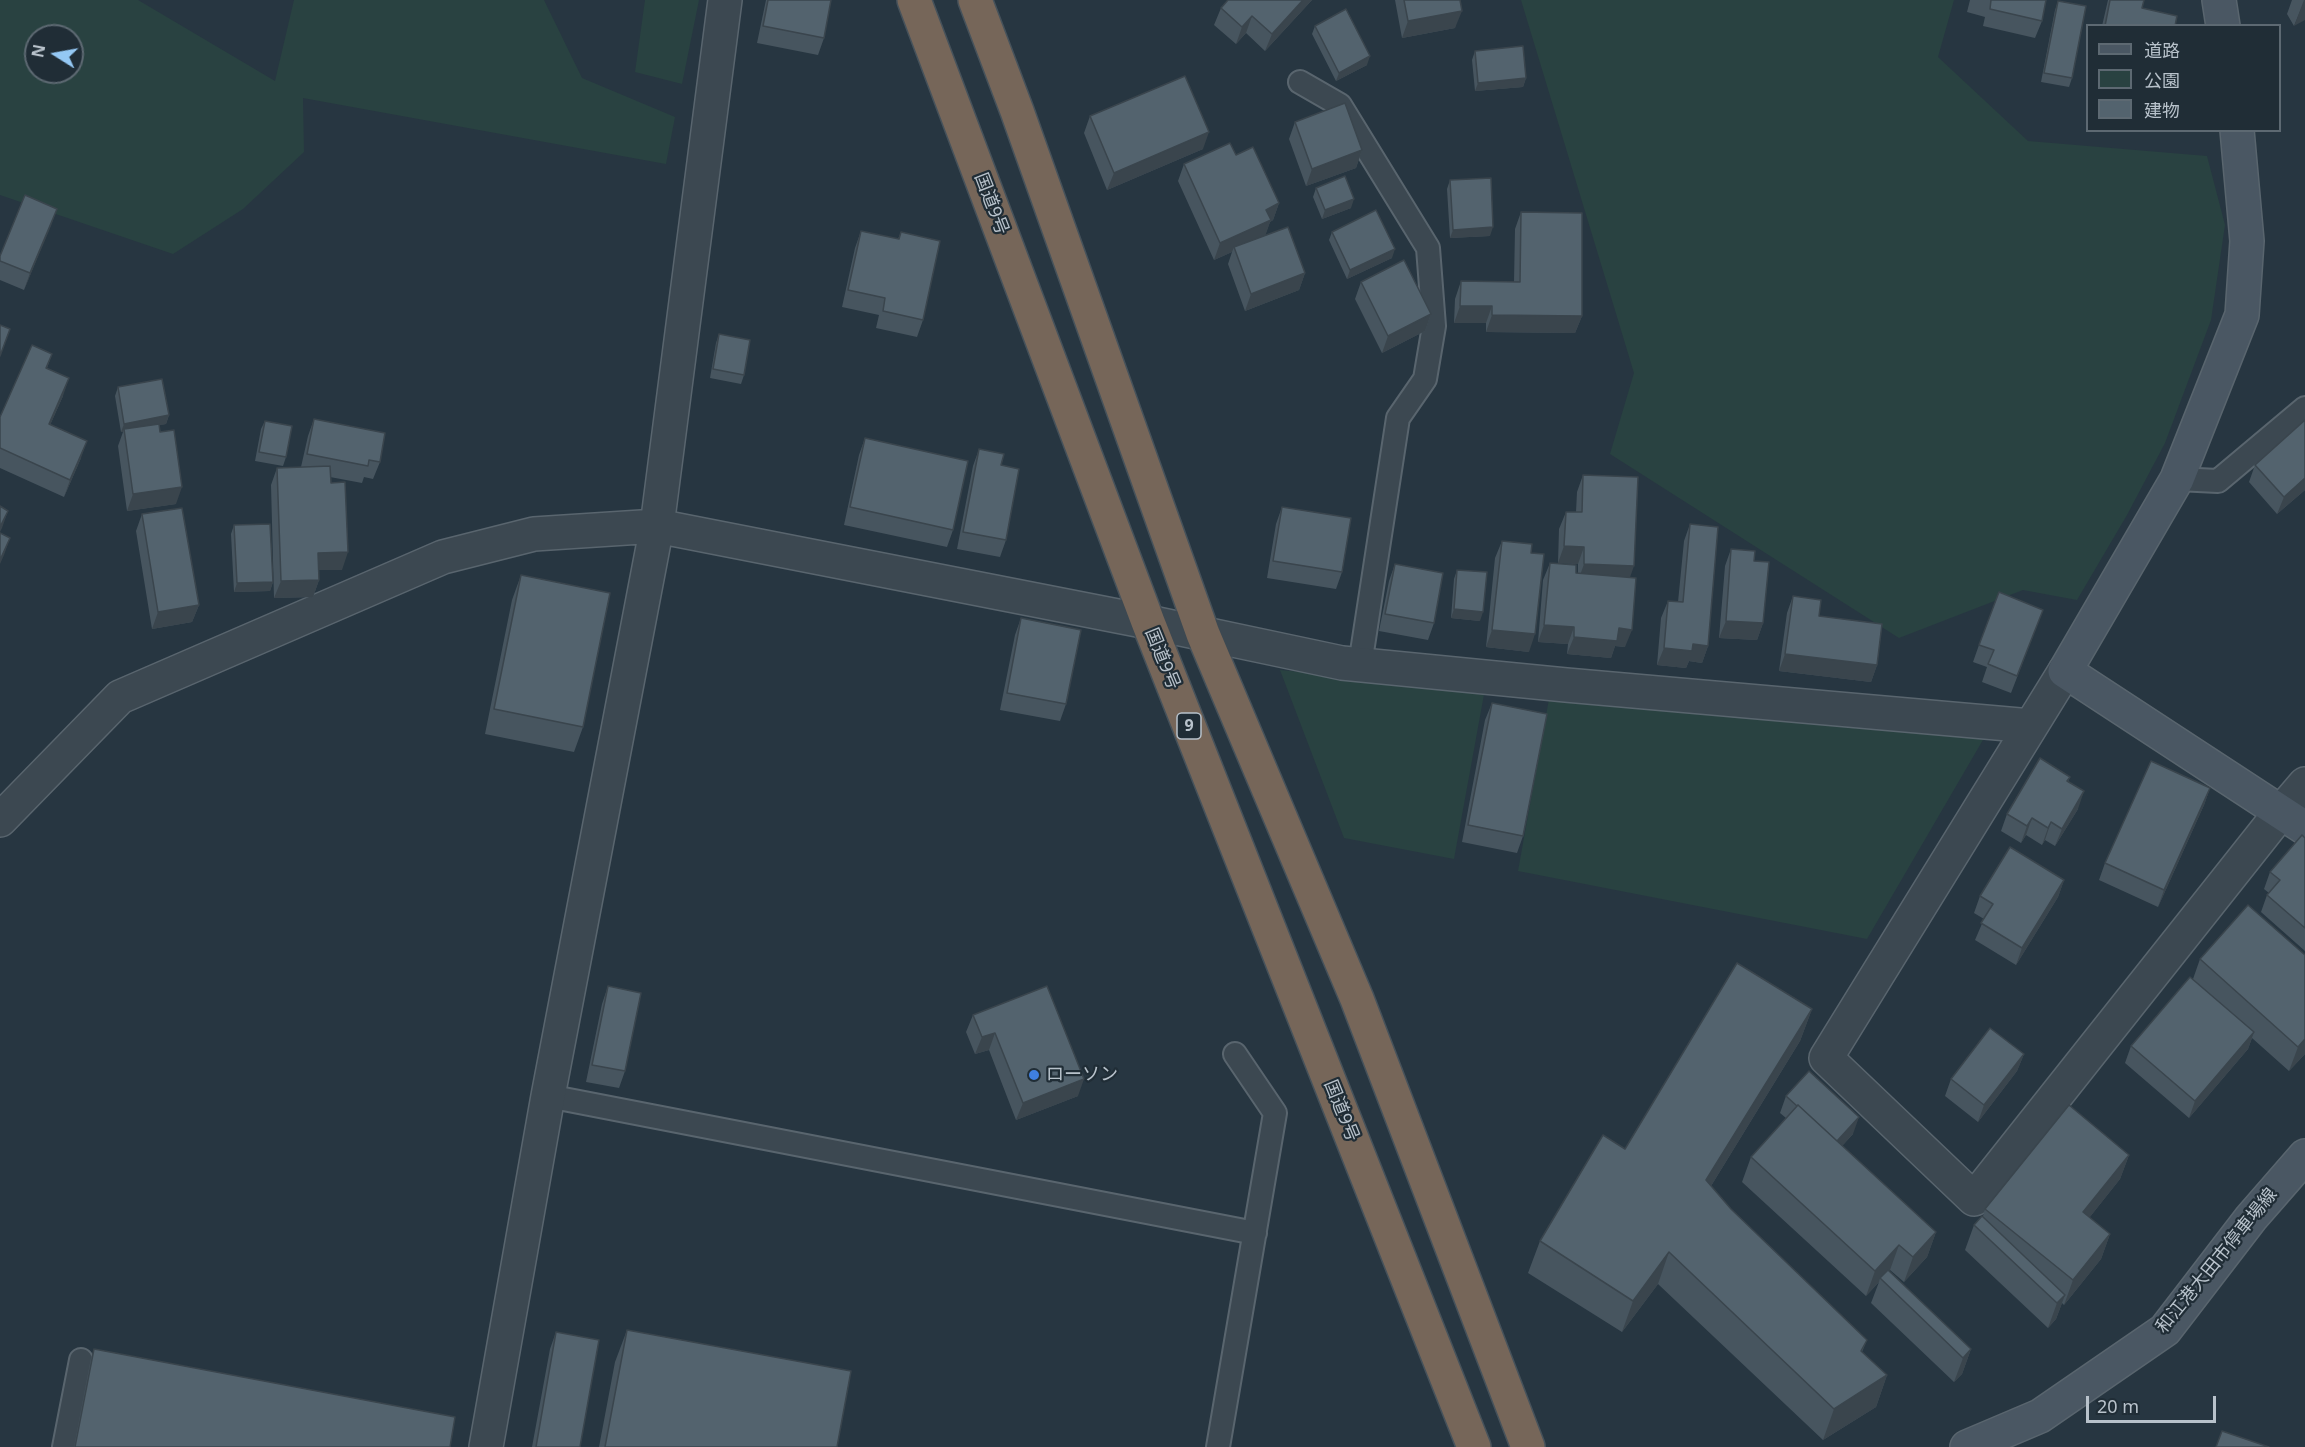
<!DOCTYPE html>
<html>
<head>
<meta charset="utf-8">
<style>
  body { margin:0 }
  #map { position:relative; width:2305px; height:1447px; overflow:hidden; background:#273641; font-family:"Noto Sans","Noto Sans JP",sans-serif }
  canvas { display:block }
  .legend { position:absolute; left:2086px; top:24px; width:195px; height:108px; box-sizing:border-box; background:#202d36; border:2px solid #5d6972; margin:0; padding:8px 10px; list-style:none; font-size:18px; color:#b8c2cb }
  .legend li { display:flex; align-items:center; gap:12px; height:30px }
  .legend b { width:30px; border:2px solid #5d6972 }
  .north { position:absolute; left:24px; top:24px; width:60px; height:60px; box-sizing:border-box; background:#202d36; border:2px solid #5d6972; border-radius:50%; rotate:281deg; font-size:16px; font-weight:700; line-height:24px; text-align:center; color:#b8c2cb }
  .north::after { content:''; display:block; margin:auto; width:21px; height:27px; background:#94c8f4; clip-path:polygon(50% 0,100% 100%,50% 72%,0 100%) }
  .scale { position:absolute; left:2086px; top:1396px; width:130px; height:27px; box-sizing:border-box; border:3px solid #b8c2cb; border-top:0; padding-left:8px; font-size:18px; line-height:21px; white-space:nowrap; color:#b8c2cb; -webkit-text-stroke:4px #202d36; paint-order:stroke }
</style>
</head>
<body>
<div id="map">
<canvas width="2305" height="1447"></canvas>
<ul class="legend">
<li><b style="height:8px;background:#4a5763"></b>道路</li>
<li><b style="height:16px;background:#294241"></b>公園</li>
<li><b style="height:16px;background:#53636e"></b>建物</li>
</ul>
<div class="north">N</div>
<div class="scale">20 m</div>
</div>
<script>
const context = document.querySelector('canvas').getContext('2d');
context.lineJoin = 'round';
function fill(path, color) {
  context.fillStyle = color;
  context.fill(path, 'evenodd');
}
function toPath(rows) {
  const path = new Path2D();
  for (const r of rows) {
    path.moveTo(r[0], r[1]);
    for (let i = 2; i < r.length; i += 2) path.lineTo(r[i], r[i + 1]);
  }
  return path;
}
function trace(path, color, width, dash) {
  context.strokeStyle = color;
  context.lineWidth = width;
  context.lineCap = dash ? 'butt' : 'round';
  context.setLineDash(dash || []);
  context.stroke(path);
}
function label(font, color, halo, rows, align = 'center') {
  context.font = font + ' "Noto Sans","Noto Sans JP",sans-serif';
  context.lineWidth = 4.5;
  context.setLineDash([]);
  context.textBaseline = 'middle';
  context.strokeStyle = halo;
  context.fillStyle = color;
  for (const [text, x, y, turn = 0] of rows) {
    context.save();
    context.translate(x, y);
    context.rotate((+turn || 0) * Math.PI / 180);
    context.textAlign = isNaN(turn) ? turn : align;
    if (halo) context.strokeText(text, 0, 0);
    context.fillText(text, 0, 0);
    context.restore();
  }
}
const green = toPath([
  [0,0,138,0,275,81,294,0,544,0,582,78,675,117,666,164,303,98,304,152,243,209,173,254,0,195],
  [36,36,72,36,72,72,36,72],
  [645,0,699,0,682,84,635,72],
  [1521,0,1954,0,1938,57,2028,141,2207,156,2225,225,2211,320,2165,443,2127,515,2077,600,2023,590,1899,638,1610,454,1634,373],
  [1280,670,1485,689,1454,859,1344,838],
  [1549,699,1987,733,1867,939,1518,871]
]);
const lane = toPath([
  [1300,82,1340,105,1428,248,1434,326,1425,379,1398,418,1360,665],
  [2177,479,2218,481,2305,408],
  [548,1096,1255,1233],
  [64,1447,81,1360],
  [1218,1447,1275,1113,1235,1054]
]);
const street = toPath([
  [2065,671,1826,1058,1974,1199,2281,812,2305,784],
  [0,820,120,697,443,557,534,534,657,526,1148,622,1342,663,1566,685,2031,726],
  [486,1447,548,1096,657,526,725,0]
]);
const secondary = toPath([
  [2219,0,2223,26],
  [2237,130,2247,241,2242,315,2177,479,2065,671,2305,828],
  [1967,1447,2040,1416,2165,1330,2251,1218,2305,1156]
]);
const highway = toPath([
  [914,0,1148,622,1474,1447],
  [975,0,1017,111,1203,634,1357,999,1528,1447]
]);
const wall = toPath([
  [766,0,831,0,824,38,818,55,757,43],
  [1228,0,1312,0,1265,51,1246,33,1236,44,1214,25,1221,8],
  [1395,0,1460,0,1455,28,1402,38],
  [1970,0,2046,0,2042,21,2035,38,1983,26,1985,17,1967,12],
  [2108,0,2144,0,2142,8,2175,26,2102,26],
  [2292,0,2305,0,2294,26,2287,14],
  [2058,1,2072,78,2069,87,2041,82,2055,10],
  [1315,26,1367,65,1336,81,1312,34],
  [1475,51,1526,78,1523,87,1475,91,1472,60],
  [1090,116,1203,149,1107,190,1084,133],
  [1295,122,1362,150,1356,168,1306,186,1289,139],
  [1236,155,1279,203,1273,220,1270,222,1265,235,1305,273,1299,290,1245,311,1228,264,1232,252,1214,260,1178,181,1184,164],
  [1450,180,1490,236,1450,238,1447,189],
  [1316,188,1351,208,1322,219,1313,197],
  [57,209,24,290,0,280,0,256],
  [1521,212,1582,316,1575,333,1486,332,1486,323,1454,323,1455,299,1461,281,1514,282,1515,229],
  [861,231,898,239,901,232,923,320,917,337,876,328,879,315,842,307,855,248],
  [1332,232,1392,258,1347,279,1329,240],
  [1361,282,1431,314,1425,331,1382,353,1355,299],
  [719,334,744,375,741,384,710,378,716,343],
  [52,354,47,368,63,396,50,425,81,458,64,497,0,468,0,417],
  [118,387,169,415,166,424,159,425,176,504,127,511,118,446,123,432,121,432,115,396],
  [314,419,380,462,373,479,364,477,362,483,330,477,342,570,319,570,319,580,313,597,274,598,271,485,277,468,301,467,308,436],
  [2305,420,2305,490,2277,514,2249,482,2255,465],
  [265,421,286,457,283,466,255,461,261,429],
  [865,438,953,530,947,547,844,525,859,455],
  [979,449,1001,465,1006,540,1000,557,957,549,973,466],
  [1583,475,1630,577,1625,647,1615,646,1611,658,1567,654,1568,644,1538,642,1543,580,1550,563,1578,574,1578,564,1558,563,1559,529,1566,512,1576,512,1577,492],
  [1282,507,1342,572,1336,589,1267,578,1276,524],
  [142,514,199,605,192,622,152,629,136,531],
  [1690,524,1708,646,1702,663,1689,661,1686,668,1657,665,1661,618,1668,601,1678,602,1684,541],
  [234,525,273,582,270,591,234,592,231,534],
  [1502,541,1531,553,1529,652,1486,647,1495,558],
  [1731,549,1763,623,1757,640,1719,638,1725,566],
  [1395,564,1434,623,1428,640,1379,631,1389,581],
  [1457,570,1480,621,1451,618,1454,579],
  [521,575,583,727,574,752,485,734,512,600],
  [1793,596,1877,665,1871,682,1779,671,1787,613],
  [2043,610,2011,693,1982,682,1987,667,1973,662,1979,645],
  [1021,618,1066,704,1060,721,1000,710,1015,635],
  [1492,703,1523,836,1517,853,1462,842,1485,720],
  [2070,777,2068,782,2078,809,2055,846,2045,840,2042,845,2026,835,2021,843,2001,831,2007,814],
  [2210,788,2204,805,2158,907,2099,880,2105,863],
  [2305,838,2305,951,2261,912,2267,895,2269,893,2264,889,2270,872],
  [2064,880,2058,897,2016,965,1975,940,1984,919,1974,913,1980,896],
  [2305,955,2305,1054,2289,1071,2252,1038,2248,1049,2189,1118,2125,1063,2131,1046,2193,979,2200,959],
  [608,986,625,1071,619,1088,586,1082,602,1004],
  [1812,1009,1800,1041,1711,1186,1731,1209,1867,1340,1862,1352,1887,1375,1876,1407,1823,1440,1658,1284,1622,1332,1528,1273,1540,1241,1625,1149],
  [973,1015,1078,1096,1016,1120,989,1050,975,1054,966,1032],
  [2024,1054,2017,1071,1978,1122,1945,1096,1951,1079],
  [1786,1096,1853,1134,1842,1146,1936,1232,1927,1257,1904,1282,1890,1270,1889,1271,1971,1349,1962,1374,1954,1382,1871,1303,1879,1282,1866,1296,1742,1182,1751,1157,1786,1118,1780,1113],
  [2129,1155,2120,1179,2089,1218,2110,1234,2101,1259,2064,1305,2062,1303,2056,1319,2048,1328,1965,1250,1974,1225,1983,1216,1985,1209],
  [627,1330,837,1447,599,1447,615,1362],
  [556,1332,580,1447,532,1447,550,1349],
  [94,1349,450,1447,74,1447,91,1358]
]);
const shadedWall = toPath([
  [1303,0,1312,0,1265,51,1272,34],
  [2304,0,2305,0,2305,20,2294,26],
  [1462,11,1455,28,1402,38,1408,21],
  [1252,16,1246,33,1236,44,1242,27],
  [1370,56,1367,65,1336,81,1339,73],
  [1526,78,1523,87,1475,91,1478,83],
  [1209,132,1203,149,1107,190,1114,173],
  [1362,150,1356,168,1306,186,1312,169],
  [1354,199,1351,208,1322,219,1325,210],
  [1279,203,1273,220,1270,222,1265,237,1234,247,1232,252,1214,260,1220,243,1266,210],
  [57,209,51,226,24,290,30,273],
  [1493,227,1490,236,1450,238,1453,230],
  [1395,249,1392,258,1347,279,1350,270],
  [1305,273,1299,290,1245,311,1251,294],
  [1460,306,1492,306,1486,323,1454,323],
  [1431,314,1425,331,1382,353,1388,336],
  [1492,315,1582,316,1575,333,1486,332],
  [69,378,63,396,43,441,49,424],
  [169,415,166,424,124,432,124,429,123,432,121,432,124,424],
  [87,441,81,458,64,497,70,480],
  [2305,478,2305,490,2277,514,2284,497],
  [182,487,176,504,127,511,133,494],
  [8,511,2,528,0,532,0,527],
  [10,538,4,555,0,564,0,560],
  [1564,546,1584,547,1578,564,1558,563],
  [348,552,342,570,312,570,318,553],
  [1584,564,1634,566,1628,583,1578,581],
  [319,580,313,597,274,598,281,581],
  [273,582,270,591,234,592,237,583],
  [199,605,192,622,152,629,158,612],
  [1454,609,1483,612,1480,621,1451,618],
  [1726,621,1763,623,1757,640,1719,638],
  [1544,625,1574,627,1568,644,1538,642],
  [1619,628,1632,630,1625,647,1615,646,1611,658,1567,654,1574,637],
  [1492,630,1535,634,1529,652,1486,647],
  [1693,644,1708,646,1702,663,1689,661,1686,668,1657,665,1664,648],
  [1785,654,1877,665,1871,682,1779,671],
  [2210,788,2204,805,2158,907,2164,890],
  [2084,791,2078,809,2055,846,2062,829],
  [2032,818,2026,835,2021,843,2027,826],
  [2051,822,2045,840,2042,845,2048,828],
  [2064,880,2058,897,2016,965,2022,948],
  [1812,1009,1800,1041,1695,1212,1706,1180],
  [2254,1032,2248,1049,2189,1118,2195,1101],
  [995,1033,989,1050,975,1054,982,1037],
  [2305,1039,2305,1054,2289,1071,2298,1047],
  [2024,1054,2017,1071,1978,1122,1984,1105],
  [1084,1079,1078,1096,1016,1120,1023,1103],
  [1859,1117,1853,1134,1830,1159,1836,1142],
  [2129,1155,2120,1179,2074,1237,2083,1212],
  [1936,1232,1927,1257,1904,1282,1913,1257],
  [2110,1234,2101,1259,2064,1305,2073,1280],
  [1899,1245,1890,1270,1881,1279,1880,1278,1879,1282,1866,1296,1875,1271],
  [1669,1252,1658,1284,1622,1332,1633,1301],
  [2065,1295,2056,1319,2048,1328,2057,1303],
  [1971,1349,1962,1374,1954,1382,1963,1358],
  [1887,1375,1876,1407,1823,1440,1834,1409]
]);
const building = toPath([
  [768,0,831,0,824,38,763,26,768,0],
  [1228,0,1303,0,1272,34,1252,16,1242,27,1221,8,1228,0],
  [1404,0,1460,0,1462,11,1408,21,1404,0],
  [1991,0,2046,0,2042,21,1990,9,1991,0],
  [2110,0,2144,0,2142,8,2177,16,2175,26,2105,26,2110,0],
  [2058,1,2086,6,2072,78,2044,73,2058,1],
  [1346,9,1370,56,1339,73,1315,26,1346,9],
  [1523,46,1526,78,1478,83,1475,51,1523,46],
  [1185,76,1209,132,1114,173,1090,116,1185,76],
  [1345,103,1362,150,1312,169,1295,122,1345,103],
  [1230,143,1236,155,1253,147,1279,203,1266,210,1271,220,1220,243,1184,164,1230,143],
  [1345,176,1354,199,1325,210,1316,188,1345,176],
  [1491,178,1493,227,1453,230,1450,180,1491,178],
  [25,195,57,209,30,273,0,261,0,256,25,195],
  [1376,210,1395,249,1350,270,1332,232,1376,210],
  [1521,212,1582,213,1582,316,1492,315,1492,306,1460,306,1461,281,1520,282,1521,212],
  [1288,227,1305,273,1251,294,1234,247,1288,227],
  [861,231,899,239,901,232,940,241,923,320,883,311,885,298,848,290,861,231],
  [1404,260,1431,314,1388,336,1361,282,1404,260],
  [0,325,10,329,0,356,0,325],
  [719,334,750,340,744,375,713,369,719,334],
  [32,345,52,354,46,368,69,378,49,424,87,441,70,480,0,448,0,417,32,345],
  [162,379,169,415,124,424,118,387,162,379],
  [314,419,385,433,380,462,369,460,368,466,307,454,314,419],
  [2305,420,2305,478,2284,497,2255,465,2305,420],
  [265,421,292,426,286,457,259,452,265,421],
  [159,424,160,432,174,430,182,487,133,494,124,429,159,424],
  [865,438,968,461,953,530,850,507,865,438],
  [979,449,1004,454,1001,465,1019,469,1006,540,963,532,979,449],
  [330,466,331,483,345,482,348,552,318,553,319,580,281,581,277,468,330,466],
  [1583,475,1638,477,1634,566,1584,564,1584,547,1564,546,1566,512,1582,512,1583,475],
  [0,506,8,511,0,527,0,506],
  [1282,507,1351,518,1342,572,1273,561,1282,507],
  [182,508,199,605,158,612,142,514,182,508],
  [270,524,273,582,237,583,234,525,270,524],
  [1690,524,1718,527,1708,646,1693,644,1692,651,1664,648,1668,601,1683,602,1690,524],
  [0,533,10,538,0,560,0,533],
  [1502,541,1532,544,1531,553,1544,554,1535,634,1492,630,1502,541],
  [1731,549,1755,551,1754,561,1769,562,1763,623,1726,621,1731,549],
  [1550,563,1576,565,1576,573,1636,578,1632,630,1619,628,1617,641,1574,637,1574,627,1544,625,1550,563],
  [1395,564,1443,573,1434,623,1385,614,1395,564],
  [1457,570,1487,572,1483,612,1454,609,1457,570],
  [521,575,610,593,583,727,494,709,521,575],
  [1999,592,2043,610,2017,676,1988,664,1994,650,1979,645,1999,592],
  [1793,596,1821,600,1819,616,1882,624,1877,665,1785,654,1793,596],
  [1021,618,1081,630,1066,704,1007,693,1021,618],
  [1492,703,1547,714,1523,836,1468,825,1492,703],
  [2040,758,2070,777,2067,781,2084,791,2062,829,2051,822,2048,828,2032,818,2027,826,2007,814,2040,758],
  [2151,761,2210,788,2164,890,2105,863,2151,761],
  [2302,835,2305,838,2305,928,2267,895,2280,880,2270,872,2302,835],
  [2010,847,2064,880,2022,948,1981,923,1993,904,1980,896,2010,847],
  [2248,905,2305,955,2305,1039,2298,1047,2200,959,2248,905],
  [1737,963,1812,1009,1706,1180,1731,1209,1867,1340,1861,1351,1887,1375,1834,1409,1669,1252,1633,1301,1540,1241,1603,1135,1625,1149,1737,963],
  [2190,977,2254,1032,2195,1101,2131,1046,2190,977],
  [608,986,641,993,625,1071,592,1065,608,986],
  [1047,986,1084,1079,1023,1103,995,1033,982,1037,973,1015,1047,986],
  [1990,1028,2024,1054,1984,1105,1951,1079,1990,1028],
  [1809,1071,1859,1117,1837,1141,1798,1105,1797,1106,1786,1096,1809,1071],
  [1798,1105,1936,1232,1913,1257,1899,1245,1875,1271,1751,1157,1798,1105],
  [2069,1105,2129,1155,2083,1212,2110,1234,2073,1280,1985,1209,2069,1105],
  [1982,1216,2065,1295,2057,1303,1974,1225,1982,1216],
  [1888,1270,1971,1349,1963,1358,1880,1278,1888,1270],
  [627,1330,851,1371,837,1447,605,1447,627,1330],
  [556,1332,599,1340,580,1447,536,1447,556,1332],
  [94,1349,455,1417,450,1447,75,1447,94,1349],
  [2222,1431,2269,1447,2216,1447,2222,1431]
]);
const markers = [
  [1034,1075,6,"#3f7fe0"]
];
const shields = [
  [1189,726,24]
];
const shieldNames = [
  ["9",1189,726]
];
const streetNames = [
  ["国道9号",991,204,69],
  ["国道9号",1162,659,68],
  ["国道9号",1341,1111,68],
  ["和江港大田市停車場線",2217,1261,-51]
];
const poiNames = [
  ["ローソン",1046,1075]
];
fill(green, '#294241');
trace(lane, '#59656e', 26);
trace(street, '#59656e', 36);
trace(secondary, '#59656e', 36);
trace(highway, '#46525b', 36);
trace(lane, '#3c4851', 22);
trace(street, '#3c4851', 33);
trace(secondary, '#4a5763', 33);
trace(highway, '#766659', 33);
fill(wall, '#47555f');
fill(shadedWall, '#3a454d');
fill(building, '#53636e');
trace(building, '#3a454d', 1.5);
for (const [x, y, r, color] of markers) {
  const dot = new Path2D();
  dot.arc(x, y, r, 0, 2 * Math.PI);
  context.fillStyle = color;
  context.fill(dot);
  trace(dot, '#202d36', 2);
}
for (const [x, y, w] of shields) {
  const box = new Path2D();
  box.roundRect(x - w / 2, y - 13, w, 26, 4.5);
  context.fillStyle = '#202d36';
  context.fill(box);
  trace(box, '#b8c2cb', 1.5);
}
label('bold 16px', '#b8c2cb', null, shieldNames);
label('18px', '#b8c2cb', '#202d36', streetNames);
label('18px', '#b8c2cb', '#202d36', poiNames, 'left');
</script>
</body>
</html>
